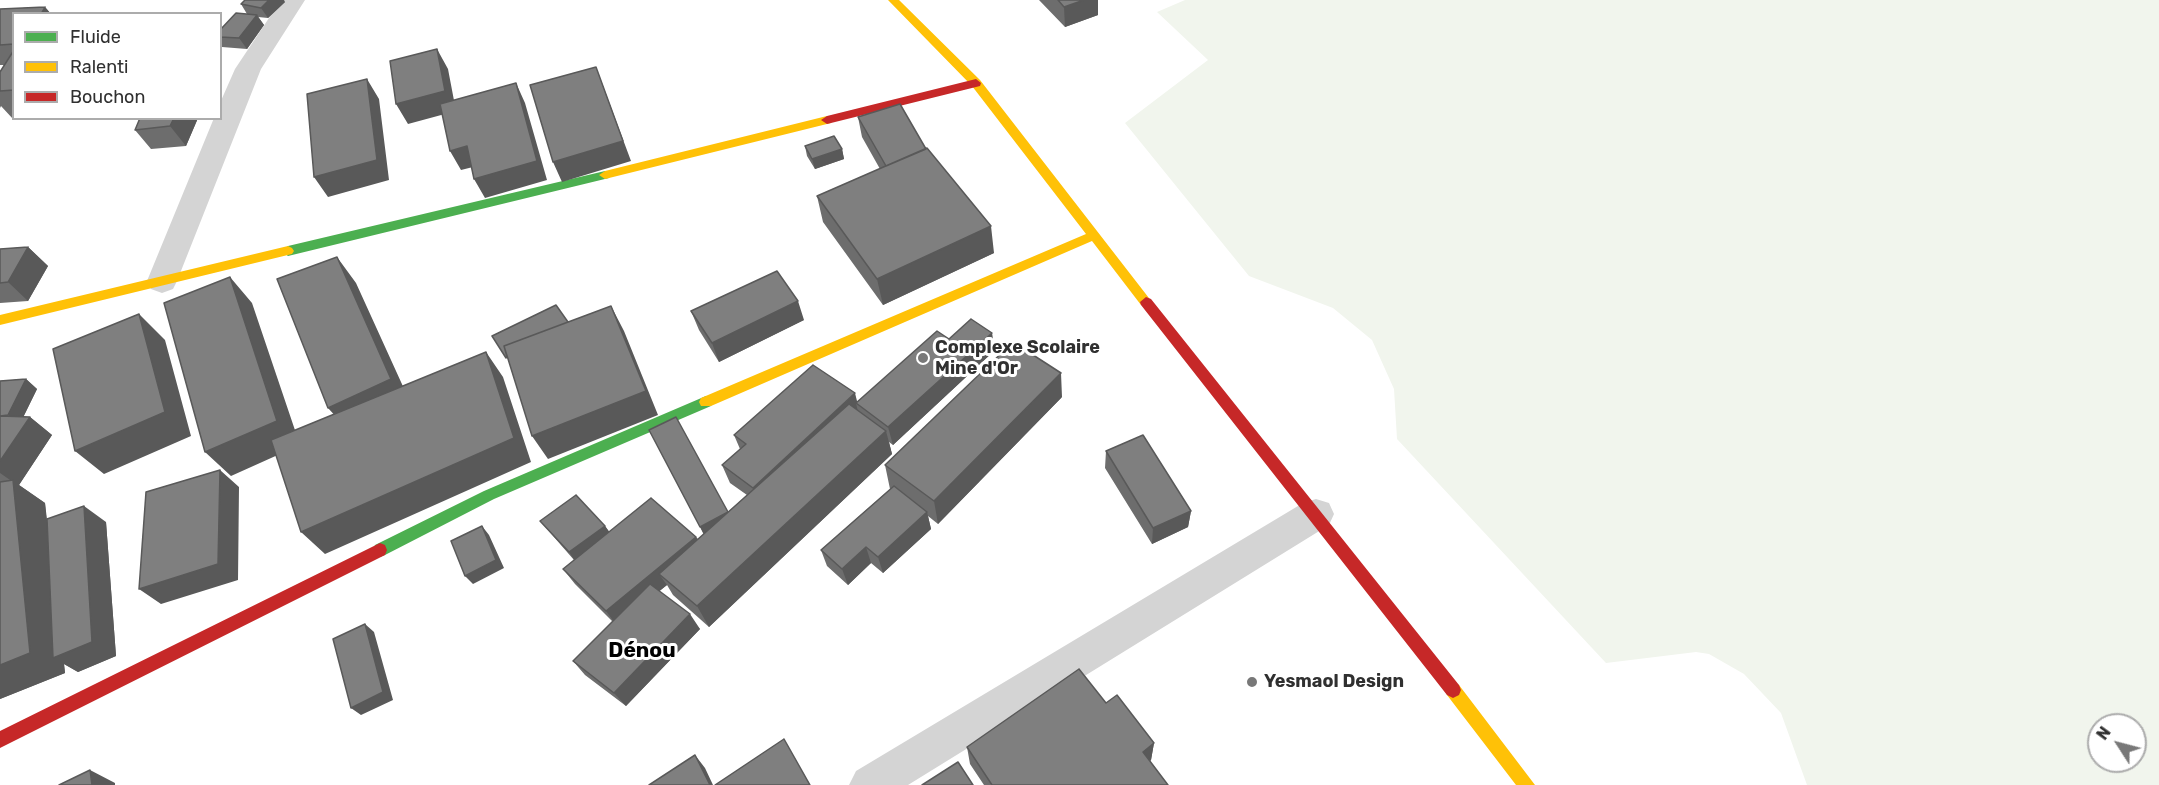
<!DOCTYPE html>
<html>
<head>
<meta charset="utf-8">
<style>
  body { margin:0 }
  #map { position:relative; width:2159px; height:785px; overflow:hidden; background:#fff; font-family:Rubik,sans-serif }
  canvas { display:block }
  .legend { position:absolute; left:12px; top:12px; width:210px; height:108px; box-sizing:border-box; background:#fff; border:2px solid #acacac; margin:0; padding:8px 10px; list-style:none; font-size:18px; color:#303030 }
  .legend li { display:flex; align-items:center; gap:12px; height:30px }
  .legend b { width:30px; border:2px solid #acacac }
  .north { position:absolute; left:2087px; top:713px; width:60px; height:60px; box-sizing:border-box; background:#fff; border:2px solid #acacac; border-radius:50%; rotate:306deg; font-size:16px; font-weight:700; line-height:24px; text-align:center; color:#303030 }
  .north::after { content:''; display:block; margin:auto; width:21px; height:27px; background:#787878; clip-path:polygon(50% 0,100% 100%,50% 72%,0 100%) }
</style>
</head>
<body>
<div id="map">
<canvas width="2159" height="785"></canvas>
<ul class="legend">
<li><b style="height:8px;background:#4caf50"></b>Fluide</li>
<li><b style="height:8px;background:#ffc107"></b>Ralenti</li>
<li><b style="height:8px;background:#c62828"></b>Bouchon</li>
</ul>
<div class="north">N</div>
</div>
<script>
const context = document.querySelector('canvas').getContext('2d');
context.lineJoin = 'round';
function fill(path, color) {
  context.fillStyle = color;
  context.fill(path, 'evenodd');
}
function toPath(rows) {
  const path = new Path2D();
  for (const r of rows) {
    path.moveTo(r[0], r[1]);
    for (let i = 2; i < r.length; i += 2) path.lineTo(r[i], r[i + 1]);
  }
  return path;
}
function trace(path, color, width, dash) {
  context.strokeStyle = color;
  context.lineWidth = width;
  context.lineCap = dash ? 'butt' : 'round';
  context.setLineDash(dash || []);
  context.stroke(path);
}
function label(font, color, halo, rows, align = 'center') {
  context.font = font + ' Rubik,sans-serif';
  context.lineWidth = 6;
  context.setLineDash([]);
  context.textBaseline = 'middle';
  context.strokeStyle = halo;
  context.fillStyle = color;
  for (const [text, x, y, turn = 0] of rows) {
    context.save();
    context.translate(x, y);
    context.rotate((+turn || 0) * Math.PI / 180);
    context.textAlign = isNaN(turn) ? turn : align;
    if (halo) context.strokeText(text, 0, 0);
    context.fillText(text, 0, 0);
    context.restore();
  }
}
const green = toPath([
  [1185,0,2159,0,2159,785,1807,785,1781,713,1744,674,1709,654,1696,652,1606,663,1397,439,1394,389,1372,340,1333,308,1249,276,1125,123,1208,60,1157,12],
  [2099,725,2135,725,2135,761,2099,761]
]);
const street = toPath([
  [281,0,305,0,261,69,177,281,173,289,162,293,151,289,147,281,214,118,220,118,220,103,235,69,281,0],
  [1316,499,1329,503,1334,514,1329,525,908,785,849,785,856,771,1303,503,1316,499]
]);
const fast = toPath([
  [605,171,609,172,611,175,609,178,288,256,282,251,288,246,605,171],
  [706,396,711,398,713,402,711,406,494,499,385,555,380,557,375,555,373,550,375,545,484,491,706,396]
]);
const slow = toPath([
  [888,0,899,0,980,80,1152,302,1151,305,1141,305,1092,241,711,406,701,406,699,402,701,398,1086,234,972,86,888,0],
  [827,116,833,120,831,123,605,179,599,175,605,171,827,116],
  [288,246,292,248,294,251,292,254,0,325,0,315,288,246],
  [1453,682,1459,685,1535,785,1516,785,1447,695,1445,690,1447,685,1453,682]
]);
const jam = toPath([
  [976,79,981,83,980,86,827,124,821,120,827,116,976,79],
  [1146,297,1151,299,1459,685,1461,690,1459,695,1453,698,1447,695,1141,305,1140,302,1146,297],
  [380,543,385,545,387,550,385,555,0,748,0,731,380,543]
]);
const wall = toPath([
  [1039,0,1098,0,1098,15,1065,27],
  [285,2,268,18,258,17,264,25,247,49,222,47,220,45,220,30,247,14,241,4],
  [45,7,51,14,14,14,14,118,20,118,13,119,1,106,0,108,0,70,1,71,4,65,0,65,0,9],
  [858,117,926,149,994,253,883,305,823,222,817,196,880,169,862,137],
  [140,118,198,118,186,146,151,149,135,130],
  [805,146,842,149,844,159,815,169,807,156],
  [28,247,48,266,28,301,0,303,0,249],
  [691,311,804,320,719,362,699,330],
  [992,333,994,351,893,445,889,442,892,454,709,627,673,595,667,585,659,591,700,629,626,706,585,675,573,661,613,622,575,584,563,569,574,560,547,529,540,521,605,526,609,532,696,537,698,539,704,534,649,430,728,512,747,495,730,483,722,465,740,449,734,435,857,402,949,339],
  [26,379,37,389,23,417,30,417,52,435,19,485,45,503,47,526,106,522,116,656,78,672,64,664,65,673,0,699,0,381],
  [1062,397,938,524,928,516,931,529,883,573,871,563,848,585,827,566,821,550,890,489,885,465],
  [1106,451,1191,511,1188,527,1152,544,1105,468],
  [1106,703,1154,743,1151,760,1150,761,1168,785,984,785,970,764,967,747]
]);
const shadedWall = toPath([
  [269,0,284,0,285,2,268,18,261,8],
  [1084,0,1098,0,1098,15,1065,27,1064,7],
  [45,7,51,14,41,14],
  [257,15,264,25,247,49,239,38],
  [437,49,448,69,456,111,408,124,396,104],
  [596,67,631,161,562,182,553,162],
  [367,79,379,99,389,180,328,197,314,177],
  [516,83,525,103,547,180,485,198,474,179],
  [174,118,198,118,186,146,170,126],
  [467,146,477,166,461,170,450,151],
  [842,149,844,159,815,169,812,159],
  [991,226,994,253,883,305,877,279],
  [28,247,48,266,28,301,8,282],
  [337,257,356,283,411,404,350,432,328,408],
  [230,277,252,303,300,445,231,476,205,452],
  [798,301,804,320,719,362,712,343],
  [611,306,624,331,658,415,548,459,532,436],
  [139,314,165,340,191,436,104,474,75,451],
  [992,333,994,351,893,445,888,427],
  [486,352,503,377,531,462,325,554,301,532],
  [1061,373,1062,397,938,524,934,501],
  [26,379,37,389,20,424,8,415],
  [855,393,858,405,856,403,858,412,760,505,753,488],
  [30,417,52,435,19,485,45,503,63,654,84,506,106,522,116,656,78,672,64,664,65,673,0,699,0,665,13,482,0,473,0,461],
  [886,431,892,454,709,627,697,606],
  [220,470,239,487,238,580,161,604,139,589],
  [1191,511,1188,527,1152,544,1153,528],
  [728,512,708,543,700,527],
  [927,512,931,529,883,573,878,557],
  [482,526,489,535,504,568,473,584,465,576],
  [605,526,611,534,575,561,569,552],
  [696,537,705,553,659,574,667,585,617,626,606,611],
  [866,547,871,563,848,585,842,569],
  [690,614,700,629,626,706,614,693],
  [365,624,374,632,393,700,361,715,351,708],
  [1154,743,1151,760,1141,769,1143,752],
  [695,755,705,768,713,785,710,785],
  [90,770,115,783,115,785,92,785]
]);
const building = toPath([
  [245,0,269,0,261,8,241,4,245,0],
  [1058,0,1084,0,1064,7,1058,0],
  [45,7,41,14,14,14,14,44,0,45,0,9,45,7],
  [236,13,257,15,239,38,220,37,220,30,236,13],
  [437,49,445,91,396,104,390,61,437,49],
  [14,50,14,90,0,91,0,72,14,50],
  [596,67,623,141,553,162,530,85,596,67],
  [367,79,377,160,314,177,307,94,367,79],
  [516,83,537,161,474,179,467,146,450,151,440,104,516,83],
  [900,104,926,149,886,166,858,117,900,104],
  [140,118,174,118,170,126,135,130,140,118],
  [834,136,842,149,812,159,805,146,834,136],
  [927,148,991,226,877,279,817,196,927,148],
  [28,247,8,282,0,283,0,249,28,247],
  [337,257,391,379,328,408,277,279,337,257],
  [777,271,798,301,712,343,691,311,777,271],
  [230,277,277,421,205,452,164,303,230,277],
  [556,305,568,322,504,346,507,357,506,358,492,336,556,305],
  [611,306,646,391,532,436,504,346,611,306],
  [139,314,165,412,75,451,53,349,139,314],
  [971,319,992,333,888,427,856,403,937,331,949,339,971,319],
  [1013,342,1061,373,934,501,885,465,1013,342],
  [486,352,514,438,301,532,271,440,486,352],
  [813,365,855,393,753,488,722,465,746,444,734,435,813,365],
  [26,379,8,415,0,416,0,381,26,379],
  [849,404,886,431,697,606,659,574,849,404],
  [0,416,30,417,0,461,0,416],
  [676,417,728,512,700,527,649,430,676,417],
  [1143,435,1191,511,1153,528,1106,451,1143,435],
  [220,470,218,564,139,589,146,492,220,470],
  [13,480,30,653,0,665,0,482,13,480],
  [894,486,927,512,878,557,866,547,842,569,821,550,894,486],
  [576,495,605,526,569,552,540,521,576,495],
  [651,498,696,537,606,611,563,569,651,498],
  [84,506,92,642,53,658,47,519,84,506],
  [482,526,496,560,465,576,451,541,482,526],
  [650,584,690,614,614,693,573,661,650,584],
  [365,624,383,692,351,708,333,639,365,624],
  [1079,669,1106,703,1117,695,1154,743,1143,752,1168,785,992,785,967,747,1079,669],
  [784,739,810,785,715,785,784,739],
  [695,755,710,785,649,785,695,755],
  [958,762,973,785,922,785,958,762],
  [90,770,92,785,59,785,90,770]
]);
const markers = [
  [923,358,6,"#787878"],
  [1252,682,6,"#787878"]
];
const poiNames = [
  ["Complexe Scolaire",935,348],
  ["Mine d'Or",935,369],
  ["Yesmaol Design",1264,682]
];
const quarterNames = [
  ["Dénou",642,651]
];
fill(green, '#f1f5ed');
fill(street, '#d4d4d4');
fill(fast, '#4caf50');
fill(slow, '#ffc107');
fill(jam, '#c62828');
fill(wall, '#6d6d6d');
fill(shadedWall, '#595959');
fill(building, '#7f7f7f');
trace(building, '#595959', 1.5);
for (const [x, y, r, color] of markers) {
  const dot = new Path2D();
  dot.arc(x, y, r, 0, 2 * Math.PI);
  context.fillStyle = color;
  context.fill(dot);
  trace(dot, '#fff', 2);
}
label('bold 18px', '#303030', '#fff', poiNames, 'left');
label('bold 21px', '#000', '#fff', quarterNames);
</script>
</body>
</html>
